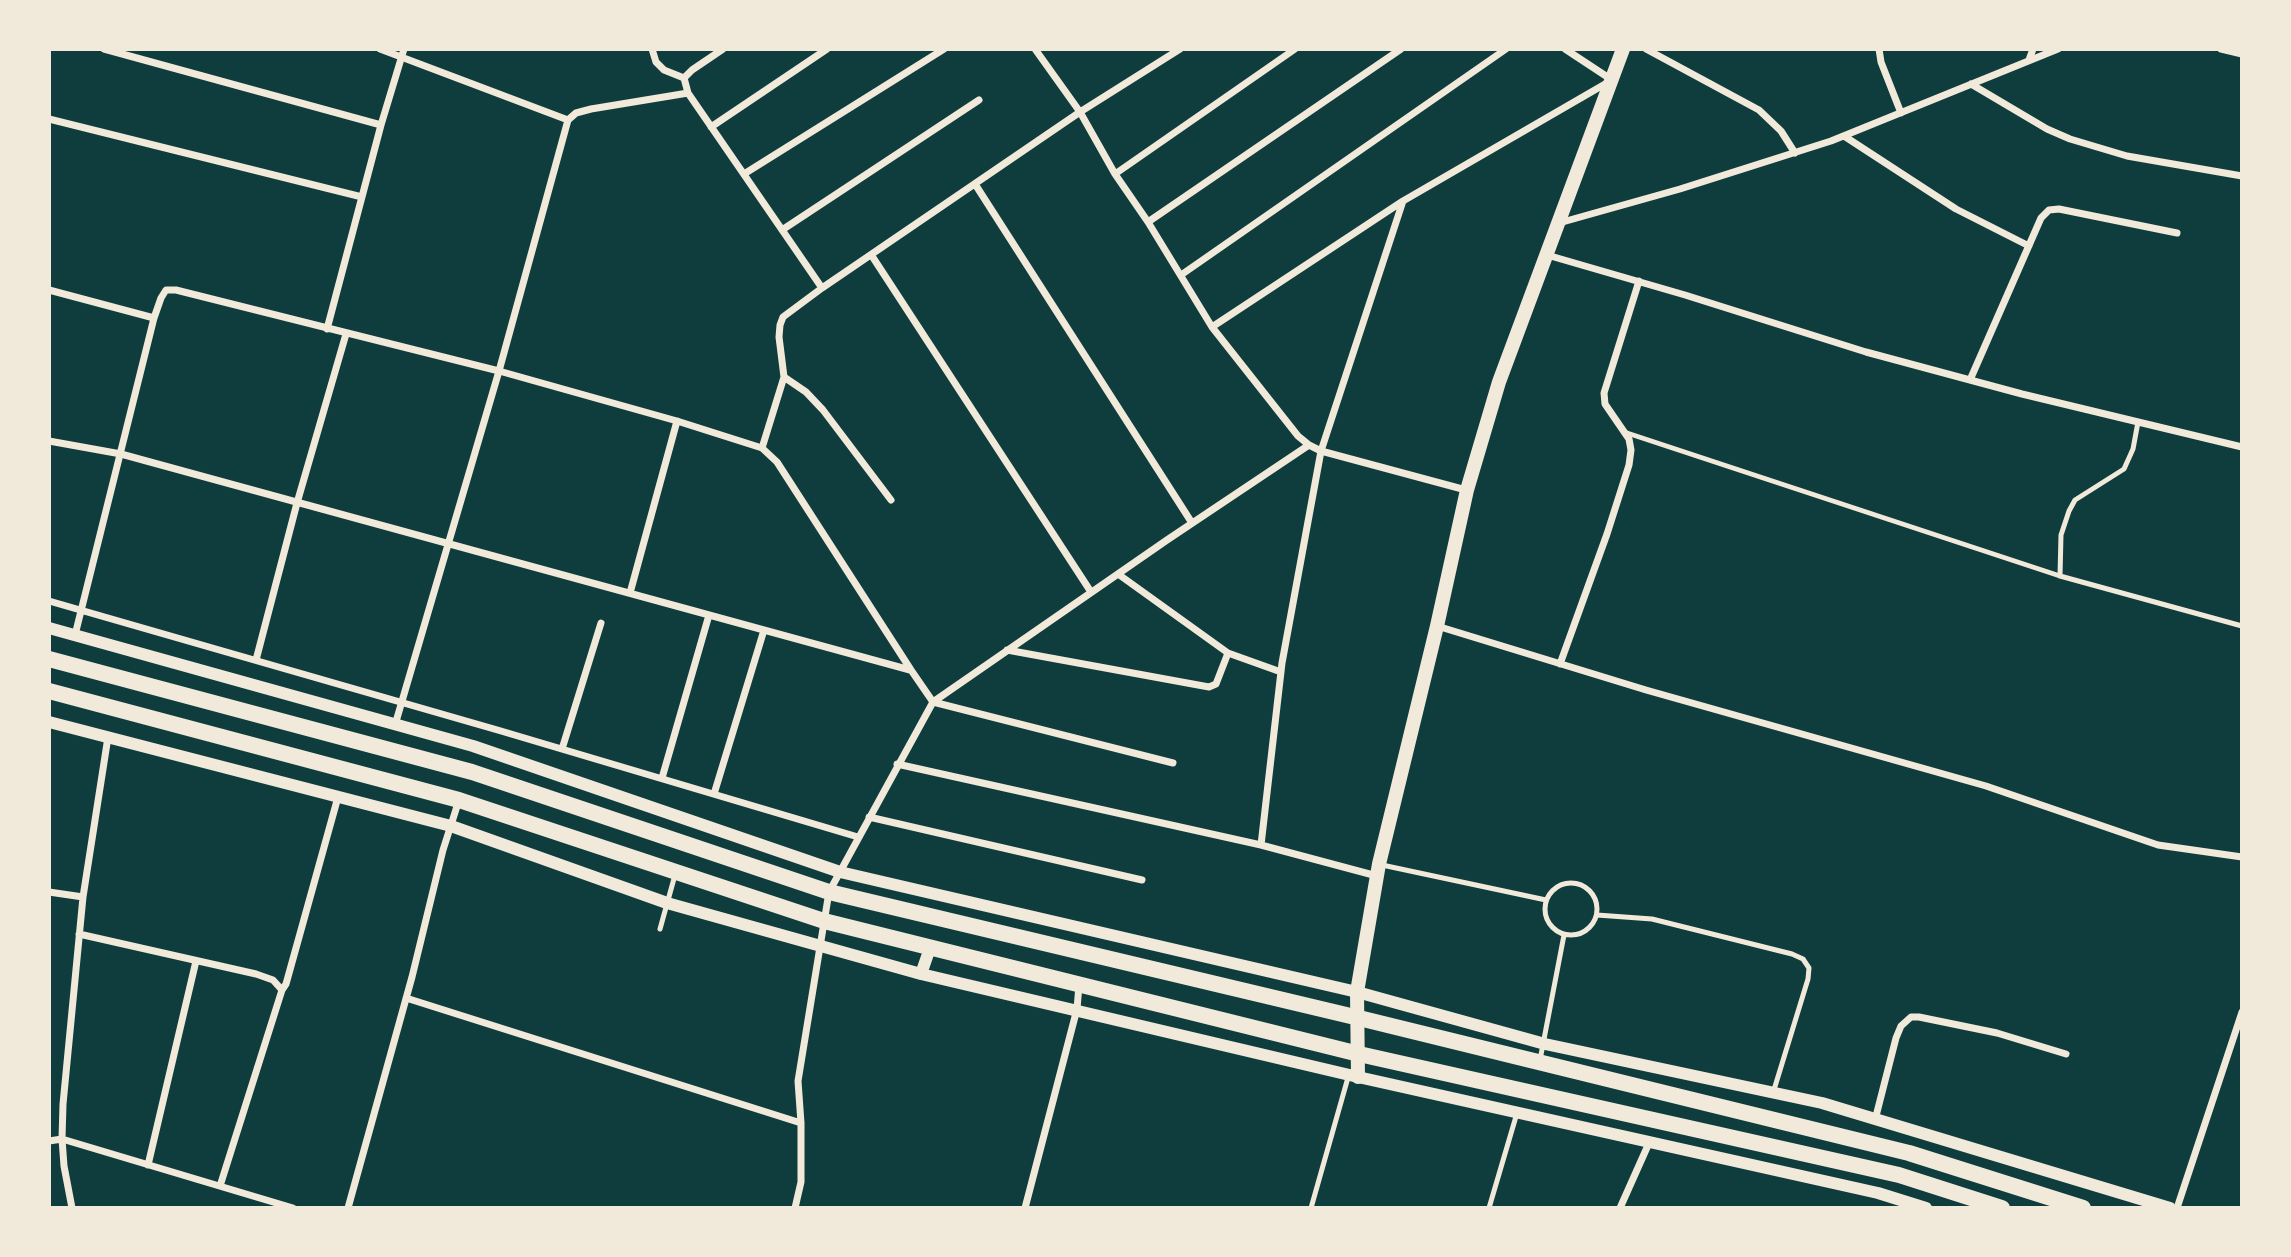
<!DOCTYPE html>
<html>
<head>
<meta charset="utf-8">
<style>
  body { margin:0 }
  #map { position:relative; width:2291px; height:1257px; overflow:hidden; background:#0f3d3e; font-family:"Source Serif 4",serif }
  canvas { display:block }
  .frame { position:absolute; inset:0; border:51px solid #f1e9da; pointer-events:none }
</style>
</head>
<body>
<div id="map">
<canvas width="2291" height="1257"></canvas>
<div class="frame"></div>
</div>
<script>
const context = document.querySelector('canvas').getContext('2d');
context.lineJoin = 'round';
function toPath(rows) {
  const path = new Path2D();
  for (const r of rows) {
    if (r.length === 3) {
      path.moveTo(r[0] + r[2], r[1]);
      path.arc(r[0], r[1], r[2], 0, 2 * Math.PI);
      continue;
    }
    path.moveTo(r[0], r[1]);
    for (let i = 2; i < r.length; i += 2) path.lineTo(r[i], r[i + 1]);
  }
  return path;
}
function trace(path, color, width, dash) {
  context.strokeStyle = color;
  context.lineWidth = width;
  context.lineCap = dash ? 'butt' : 'round';
  context.setLineDash(dash || []);
  context.stroke(path);
}
const service = toPath([
  [1624,432,2060,576,2242,626],
  [2060,576,2061,535,2069,511,2075,500,2124,469,2133,449,2138,422],
  [1382,865,1546,900],
  [1571,909,26],
  [1597,915,1652,919,1792,954,1803,959,1809,968,1808,979,1773,1093],
  [660,929,675,875],
  [1540,1060,1564,935],
  [1311,1208,1349,1074],
  [1489,1208,1517,1113]
]);
const minor = toPath([
  [104,49,381,125],
  [380,49,568,120],
  [652,49,656,62,664,70,684,78],
  [723,49,692,70,684,78,688,93,822,288],
  [1035,49,1080,112,1115,174,1148,222,1212,327,1298,436,1309,445,1321,451,1466,490],
  [1646,49,1759,110,1781,131,1795,153],
  [1879,49,1881,62,1901,113],
  [2221,49,2242,54],
  [2029,60,2033,49],
  [1971,84,2047,129,2070,139,2127,156,2242,176],
  [49,119,362,197],
  [711,127,827,49],
  [1844,136,1956,209,2029,246],
  [744,174,944,49],
  [1115,174,1295,49],
  [975,184,1192,523],
  [1148,222,1401,49],
  [1559,223,1680,189,1831,141,2058,49],
  [782,230,979,100],
  [1547,255,1685,295,1866,352,2022,394,2242,447],
  [872,256,1091,592],
  [1181,275,1506,49],
  [49,290,154,318],
  [1212,327,1403,201,1612,80,1565,49],
  [327,329,381,125,404,49],
  [784,377,806,392,823,410,891,500],
  [1970,380,2041,218,2049,210,2059,209,2177,233],
  [49,441,121,454,910,670],
  [762,448,784,377,779,337,780,325,783,317,822,288,1080,112,1180,49],
  [1118,574,1228,653],
  [630,593,677,421],
  [49,601,501,731,858,837],
  [1437,626,1646,690,1986,786,2158,845,2242,857],
  [75,635,154,318,161,298,166,290,176,290,499,371,677,421,762,448,777,462,911,670,933,702,1173,763],
  [1007,650,1209,687,1216,684,1228,653,1281,672],
  [256,660,297,503,346,334],
  [1560,664,1607,534,1629,465,1631,450,1629,439,1605,404,1604,393,1639,281],
  [395,725,499,371,568,120,576,113,591,109,688,93],
  [562,749,601,623],
  [897,764,1261,845,1377,876],
  [662,778,709,615],
  [714,794,764,630],
  [869,817,1142,880],
  [1261,845,1282,663,1321,451,1403,201],
  [49,892,83,897],
  [79,934,256,974,273,980,282,990,220,1186],
  [282,990,286,984,338,797],
  [406,998,801,1123],
  [1875,1120,1896,1038,1901,1026,1911,1017,1919,1017,1997,1033,2066,1054],
  [49,1141,62,1139,293,1208],
  [148,1165,196,961],
  [72,1208,64,1166,62,1139,63,1104,83,897,108,737],
  [348,1208,412,977,443,850,459,800],
  [795,1208,801,1182,801,1123,798,1081,829,892,933,702,1167,540,1309,445],
  [1025,1208,1077,1009,1079,985],
  [1620,1208,1649,1143],
  [2177,1208,2242,1012]
]);
const tertiary = toPath([
  [49,628,473,746,840,872,1357,992,1545,1044,1822,1103,2170,1208],
  [49,722,451,826,667,903,921,974,1358,1077,1878,1193,1926,1208],
  [921,974,930,948]
]);
const secondary = toPath([
  [1358,1077,1357,992,1379,864,1437,626,1467,490,1499,382,1623,49]
]);
const primary = toPath([
  [49,659,472,772,829,892,1359,1018,1909,1153,2083,1208],
  [49,691,459,800,824,921,1359,1054,1899,1175,2002,1208]
]);
trace(service, '#f1e9da', 5);
trace(minor, '#f1e9da', 7);
trace(tertiary, '#f1e9da', 12);
trace(secondary, '#f1e9da', 14);
trace(primary, '#f1e9da', 16);
</script>
</body>
</html>
